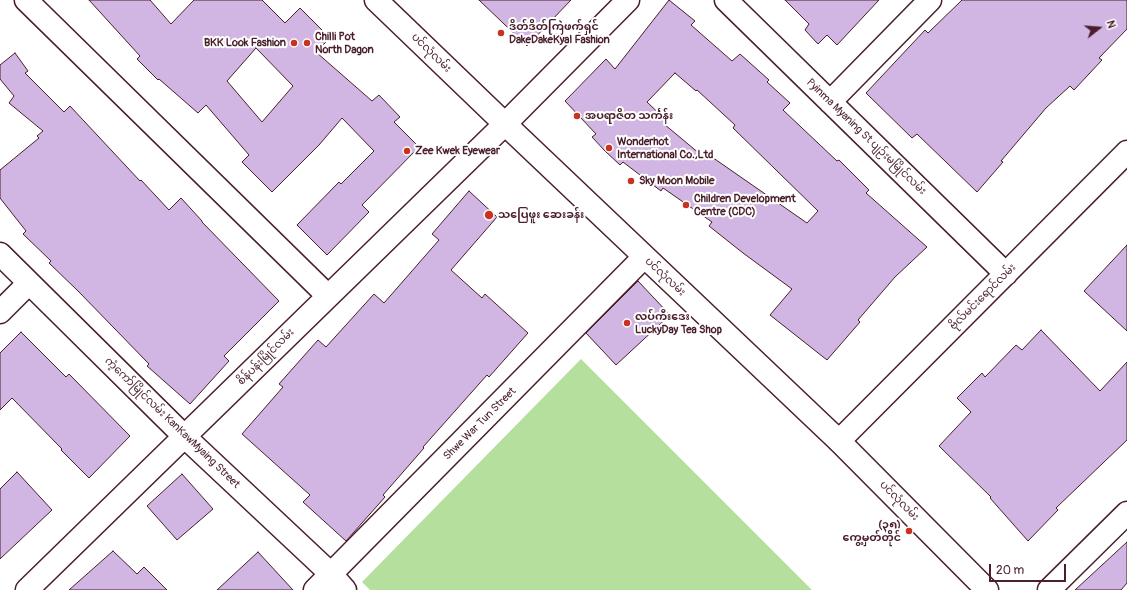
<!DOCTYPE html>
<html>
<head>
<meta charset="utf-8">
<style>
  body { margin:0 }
  #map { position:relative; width:1127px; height:590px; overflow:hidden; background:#fff; font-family:Pangolin,sans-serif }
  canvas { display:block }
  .north { position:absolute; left:1079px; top:8px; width:40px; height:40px; -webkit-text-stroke:3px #fff; paint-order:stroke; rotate:73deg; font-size:11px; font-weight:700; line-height:16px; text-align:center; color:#4a1f2b }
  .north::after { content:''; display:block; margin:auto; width:14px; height:18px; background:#4a1f2b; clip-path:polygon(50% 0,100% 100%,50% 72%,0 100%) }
  .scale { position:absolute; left:989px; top:564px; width:77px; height:18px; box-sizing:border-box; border:2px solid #4a1f2b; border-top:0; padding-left:5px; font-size:12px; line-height:14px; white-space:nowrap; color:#4a1f2b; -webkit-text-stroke:3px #fff; paint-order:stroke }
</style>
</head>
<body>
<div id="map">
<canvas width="1127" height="590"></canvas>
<div class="north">N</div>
<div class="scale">20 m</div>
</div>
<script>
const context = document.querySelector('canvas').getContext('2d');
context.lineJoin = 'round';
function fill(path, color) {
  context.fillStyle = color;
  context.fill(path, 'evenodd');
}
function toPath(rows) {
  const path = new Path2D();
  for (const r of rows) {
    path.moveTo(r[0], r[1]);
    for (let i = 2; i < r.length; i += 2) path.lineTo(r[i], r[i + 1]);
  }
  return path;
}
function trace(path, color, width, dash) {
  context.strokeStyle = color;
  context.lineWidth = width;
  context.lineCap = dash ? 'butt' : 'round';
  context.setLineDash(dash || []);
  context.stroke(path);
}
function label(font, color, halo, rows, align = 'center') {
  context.font = font + ' Pangolin,"Noto Sans Myanmar",sans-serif';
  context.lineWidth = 4;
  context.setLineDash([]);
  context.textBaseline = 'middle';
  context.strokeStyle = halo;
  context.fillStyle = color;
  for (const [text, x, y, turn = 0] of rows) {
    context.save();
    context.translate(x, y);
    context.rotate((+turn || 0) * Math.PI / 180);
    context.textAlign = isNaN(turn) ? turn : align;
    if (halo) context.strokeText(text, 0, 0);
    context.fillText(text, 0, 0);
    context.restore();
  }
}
const green = toPath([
  [581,359,812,590,370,590,362,582]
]);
const building = toPath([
  [89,0,150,0,171,24,194,0,262,0,285,23,300,8,330,38,316,52,372,101,379,95,400,117,394,122,419,147,362,205,369,212,327,255,297,225,339,182,341,184,374,151,342,118,319,145,272,192,242,162,249,155,206,105,198,113,159,79,158,80,137,59,140,56,89,0],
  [256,48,293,86,262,122,227,81,256,48],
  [479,0,571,0,527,46,479,0],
  [669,0,695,21,691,25,732,61,740,54,769,80,767,82,790,103,783,110,837,161,839,160,869,190,866,193,927,247,895,277,858,320,860,322,827,360,770,315,792,289,743,253,709,226,712,222,663,188,661,191,623,162,620,165,605,151,592,137,596,134,565,101,606,59,615,69,669,0],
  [675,73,696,91,697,90,735,125,733,128,818,211,807,223,709,155,706,159,664,124,667,121,647,102,675,73],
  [785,0,879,0,837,45,827,35,818,44,805,30,809,24,785,0],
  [962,0,1127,0,1127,29,1099,58,1102,60,1074,90,1070,86,1046,108,1001,161,1003,162,977,192,917,134,912,138,866,93,925,30,928,33,962,0],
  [15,53,28,71,25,73,64,112,70,106,140,181,141,180,169,210,181,198,202,221,202,222,279,301,224,356,229,361,190,404,147,366,149,364,78,291,49,263,51,261,23,234,26,231,0,198,0,170,39,138,37,136,43,131,9,103,14,96,0,79,0,65,15,53],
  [469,191,497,217,451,270,482,298,485,294,528,333,489,377,487,375,423,447,424,448,383,495,385,497,346,541,303,502,310,495,242,434,283,387,279,384,318,340,326,347,374,294,384,303,439,240,432,234,469,191],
  [1127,245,1127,331,1084,291,1127,245],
  [638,281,670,315,616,365,586,333,638,281],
  [1041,330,1100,391,1127,362,1127,440,1056,508,1058,510,1028,541,990,498,991,497,939,446,971,412,957,398,982,373,985,377,1016,345,1022,350,1041,330],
  [21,332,66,377,69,374,130,436,89,478,61,450,62,449,12,398,0,410,0,353,21,332],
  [17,472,52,510,0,559,0,489,17,472],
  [182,474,213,509,177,540,147,506,182,474],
  [1127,542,1127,583,1121,590,1075,590,1127,542],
  [113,551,137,574,144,567,167,590,69,590,113,551],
  [258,552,293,590,217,590,258,552]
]);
const minor = toPath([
  [26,0,328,296],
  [726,0,1006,274],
  [830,102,930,0],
  [0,254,185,437,331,574,345,590],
  [0,312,29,283],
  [839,441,1127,152],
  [27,590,505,124,628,0],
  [315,590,644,257],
  [1049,590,1127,513]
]);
const major = toPath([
  [376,0,505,124,839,441,987,590]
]);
const markers = [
  [501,33,4,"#c8321e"],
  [294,43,4,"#c8321e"],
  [307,43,4,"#c8321e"],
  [577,116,4,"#c8321e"],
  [609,148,4,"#c8321e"],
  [407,151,4,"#c8321e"],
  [631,181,4,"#c8321e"],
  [686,205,4,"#c8321e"],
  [489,215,5,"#c8321e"],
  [627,323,4,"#c8321e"],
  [909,531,4,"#c8321e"]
];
const poiNames = [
  ["ဒိတ်ဒိတ်ကြဲဖက်ရှင်",509,27],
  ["DakeDakeKyal Fashion",509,40],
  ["Chilli Pot",315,37],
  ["North Dagon",315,50],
  ["BKK Look Fashion",286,43,"right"],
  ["အပရာဇိတ သင်္ကန်း",585,116],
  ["Wonderhot",617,142],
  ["International Co.,Ltd",617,155],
  ["Zee Kwek Eyewear",415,151],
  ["Sky Moon Mobile",639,181],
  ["Children Development",694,199],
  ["Centre (CDC)",694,212],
  ["သပြေဖူး ဆေးခန်း",498,215],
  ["လပ်ကီးဒေး",635,317],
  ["LuckyDay Tea Shop",635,330],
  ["(၃၅)",901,525,"right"],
  ["ကွေ့မှတ်တိုင်",901,538,"right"]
];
const streetNames = [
  ["ပင်လုံလမ်း",431,53,44],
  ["Pyinma Myaning St ပျဉ်းမမြိုင်လမ်း",866,137,44],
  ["ပင်လုံလမ်း",665,277,43],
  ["ဗိုလ်မင်းရောင်လမ်း",983,297,-45],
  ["စိန်ပန်းမြိုင်လမ်း",266,357,-45],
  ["ကံ့ကော်မြိုင်လမ်း KanKawMyaing Street",172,423,44],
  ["Shwe War Tun Street",480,424,-45],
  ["ပင်လုံလမ်း",899,501,45]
];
fill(green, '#b4df9c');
fill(building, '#d1b5e3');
trace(building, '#4a1f2b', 1);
trace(minor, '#4a1f2b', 25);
trace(major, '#4a1f2b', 25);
trace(minor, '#fff', 22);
trace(major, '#fff', 22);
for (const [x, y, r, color] of markers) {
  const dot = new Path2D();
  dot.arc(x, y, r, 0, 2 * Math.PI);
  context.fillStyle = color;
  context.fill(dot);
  trace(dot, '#fff', 1.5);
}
label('bold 11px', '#4a1f2b', '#fff', poiNames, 'left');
label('11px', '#4a1f2b', '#fff', streetNames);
</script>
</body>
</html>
